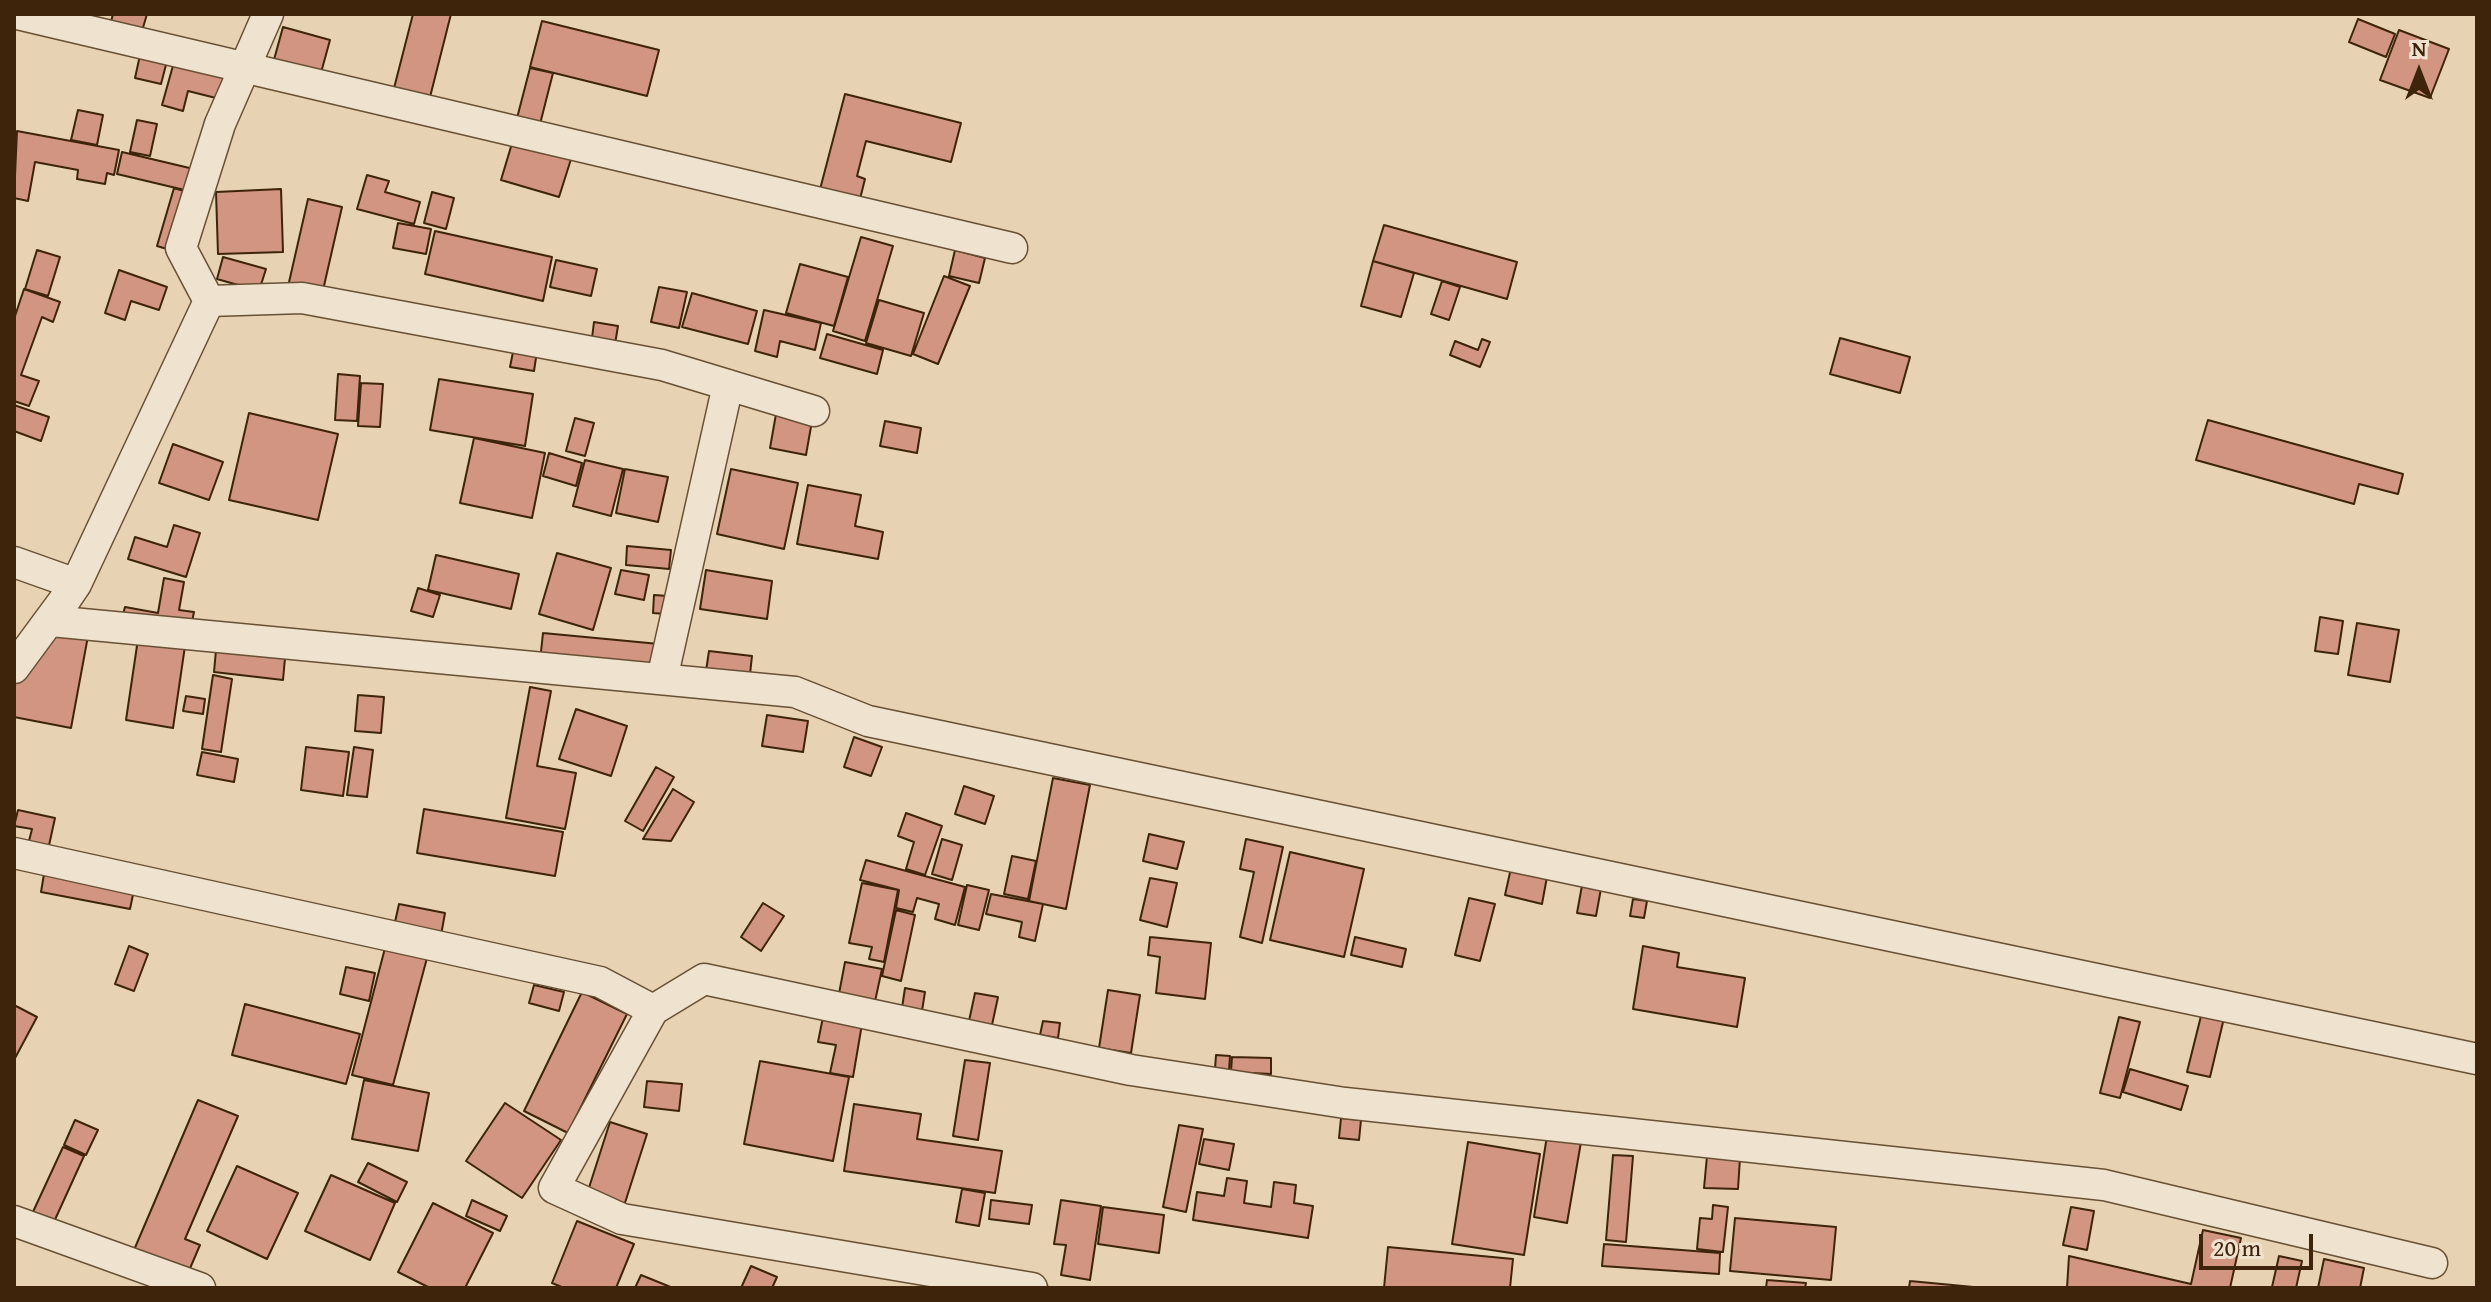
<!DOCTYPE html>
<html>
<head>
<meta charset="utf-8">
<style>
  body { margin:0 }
  #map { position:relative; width:2491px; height:1302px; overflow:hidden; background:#e7d2b3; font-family:"Gentium Book Plus",serif }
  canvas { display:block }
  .frame { position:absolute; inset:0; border:16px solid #3e240a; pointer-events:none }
  .north { position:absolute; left:2379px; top:32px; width:80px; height:80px; -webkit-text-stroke:6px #efe2ce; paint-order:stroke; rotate:0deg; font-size:22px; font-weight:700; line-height:32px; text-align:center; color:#3e240a }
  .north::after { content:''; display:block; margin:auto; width:28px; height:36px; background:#3e240a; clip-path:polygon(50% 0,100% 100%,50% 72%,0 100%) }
  .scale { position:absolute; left:2199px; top:1234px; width:114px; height:36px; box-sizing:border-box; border:4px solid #3e240a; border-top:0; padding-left:10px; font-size:24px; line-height:28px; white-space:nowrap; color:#3e240a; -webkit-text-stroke:6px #efe2ce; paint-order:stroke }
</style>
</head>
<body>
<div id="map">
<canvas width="2491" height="1302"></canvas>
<div class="frame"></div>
<div class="north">N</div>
<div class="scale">20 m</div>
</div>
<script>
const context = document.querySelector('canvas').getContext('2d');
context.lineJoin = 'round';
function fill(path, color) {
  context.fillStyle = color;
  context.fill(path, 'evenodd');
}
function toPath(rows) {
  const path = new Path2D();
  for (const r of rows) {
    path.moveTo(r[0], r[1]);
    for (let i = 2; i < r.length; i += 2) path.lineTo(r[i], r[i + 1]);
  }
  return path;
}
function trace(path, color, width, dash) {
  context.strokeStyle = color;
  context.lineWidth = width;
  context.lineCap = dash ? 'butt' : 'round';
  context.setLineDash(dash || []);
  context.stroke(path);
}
const building = toPath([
  [113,14,147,14,140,38,109,29,113,14],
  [413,14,451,14,428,105,392,96,413,14],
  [2358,19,2395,34,2386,57,2349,42,2358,19],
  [542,21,659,50,647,96,530,67,542,21],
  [283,27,330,40,319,80,272,67,283,27],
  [2399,30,2449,49,2430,98,2380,80,2399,30],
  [140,55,167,61,161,84,135,78,140,55],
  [174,62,235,78,228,101,188,91,183,111,162,105,174,62],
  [530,68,553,73,539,128,516,122,530,68],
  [845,94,961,123,951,162,866,141,857,176,865,179,858,207,818,197,845,94],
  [78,110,103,115,97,145,71,140,78,110],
  [137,120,157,124,150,156,130,152,137,120],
  [17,131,119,150,114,175,107,173,105,184,77,179,78,170,35,162,28,201,14,198,17,131],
  [513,140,572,156,559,197,501,180,513,140],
  [122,152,198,170,193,192,117,174,122,152],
  [367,175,389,181,385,192,420,202,414,224,357,209,367,175],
  [174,188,194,194,177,252,157,246,174,188],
  [281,189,283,252,218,254,216,192,281,189],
  [432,192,454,198,446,229,424,223,432,192],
  [308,199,342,207,321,299,287,291,308,199],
  [398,223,431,229,426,254,393,248,398,223],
  [1384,225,1517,262,1507,299,1373,261,1384,225],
  [435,231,552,257,543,301,425,274,435,231],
  [861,237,893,246,865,341,833,331,861,237],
  [37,250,60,257,48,296,25,289,37,250],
  [955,250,985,258,979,283,949,276,955,250],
  [223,257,266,269,259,291,217,279,223,257],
  [556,260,597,269,591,296,550,287,556,260],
  [1373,261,1414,273,1401,317,1361,306,1373,261],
  [800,264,848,277,834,326,786,313,800,264],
  [119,270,167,287,159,310,131,301,125,320,105,313,119,270],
  [944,276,970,286,938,364,913,354,944,276],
  [1442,281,1460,287,1449,320,1431,314,1442,281],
  [659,287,687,292,679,328,651,322,659,287],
  [24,289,60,302,53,322,42,317,21,375,39,381,29,406,14,401,14,319,24,289],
  [692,293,757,311,748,344,682,327,692,293],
  [879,300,924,313,911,356,866,343,879,300],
  [764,310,821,323,815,350,780,341,777,357,755,351,764,310],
  [594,322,618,326,614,350,591,346,594,322],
  [827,334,883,350,877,374,820,358,827,334],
  [1840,338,1910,357,1900,393,1830,374,1840,338],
  [1482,339,1490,342,1480,367,1450,355,1455,341,1478,350,1482,339],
  [514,347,537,351,534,371,510,367,514,347],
  [338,374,360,376,357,421,335,420,338,374],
  [439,379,533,394,525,446,430,430,439,379],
  [361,383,383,384,380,427,358,426,361,383],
  [14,405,49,417,41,441,14,431,14,405],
  [249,413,338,434,318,520,229,500,249,413],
  [776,414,812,421,806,455,770,448,776,414],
  [575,418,594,423,585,456,566,451,575,418],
  [2208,420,2403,474,2398,494,2359,484,2354,504,2196,460,2208,420],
  [885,421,921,428,917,453,880,446,885,421],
  [474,438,545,453,532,518,460,503,474,438],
  [173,444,223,462,209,500,159,483,173,444],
  [549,453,582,463,576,486,543,476,549,453],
  [585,460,623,469,611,516,573,506,585,460],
  [625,469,668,477,658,522,616,513,625,469],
  [731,469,798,483,784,549,717,534,731,469],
  [808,485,861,495,855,526,883,532,878,559,797,544,808,485],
  [174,525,200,533,186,577,128,559,135,537,167,547,174,525],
  [627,546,671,550,669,569,626,565,627,546],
  [557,553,611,568,593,630,539,614,557,553],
  [436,555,519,574,511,609,428,590,436,555],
  [621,570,649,575,644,600,615,594,621,570],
  [706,570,772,581,767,619,700,609,706,570],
  [164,578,184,582,179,610,194,612,190,631,122,618,125,607,158,613,164,578],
  [418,588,440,595,433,617,411,611,418,588],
  [654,595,668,596,666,614,653,613,654,595],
  [2320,617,2343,621,2338,654,2315,651,2320,617],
  [2357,623,2399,630,2390,682,2348,675,2357,623],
  [57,630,88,636,71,728,14,717,14,680,57,630],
  [543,633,659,644,656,672,540,661,543,633],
  [138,639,185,646,173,728,126,720,138,639],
  [216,650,285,658,283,680,214,672,216,650],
  [709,651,752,656,749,683,705,678,709,651],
  [213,675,232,679,221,752,202,749,213,675],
  [530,687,551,691,537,766,576,773,565,829,506,818,530,687],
  [358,695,384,697,381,733,355,731,358,695],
  [186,696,205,699,203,714,183,711,186,696],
  [576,709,627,726,611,776,559,759,576,709],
  [767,715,808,721,803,752,762,746,767,715],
  [854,737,882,747,871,776,844,767,854,737],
  [306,747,349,752,343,796,301,790,306,747],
  [354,747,373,750,367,797,347,795,354,747],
  [202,752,238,759,234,782,197,775,202,752],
  [656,767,674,777,643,831,625,821,656,767],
  [1053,778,1090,785,1066,909,1029,901,1053,778],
  [964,786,994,796,985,824,955,814,964,786],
  [673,789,694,802,671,841,643,839,673,789],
  [424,809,563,832,555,876,417,853,424,809],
  [18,810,55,818,48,850,28,845,32,829,14,826,18,810],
  [906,813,942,826,925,875,906,869,914,842,898,836,906,813],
  [1149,834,1184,842,1177,869,1143,861,1149,834],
  [942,839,962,845,952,880,932,874,942,839],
  [1246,839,1283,847,1262,943,1240,937,1254,872,1240,869,1246,839],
  [1290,852,1364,869,1344,957,1270,940,1290,852],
  [1012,856,1036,861,1028,899,1004,894,1012,856],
  [1513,859,1549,866,1542,904,1505,895,1513,859],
  [866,860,965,887,955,925,935,919,939,904,917,898,913,912,896,908,899,890,860,880,866,860],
  [45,868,135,885,130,909,41,892,45,868],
  [1150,878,1177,883,1167,927,1140,920,1150,878],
  [1583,880,1602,883,1596,916,1577,913,1583,880],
  [862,883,898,890,884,962,869,959,872,947,849,943,862,883],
  [967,885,989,890,979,930,958,925,967,885],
  [991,894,1043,904,1035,941,1019,937,1022,922,986,914,991,894],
  [1469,898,1495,904,1480,961,1455,955,1469,898],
  [1633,899,1647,901,1644,918,1630,916,1633,899],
  [763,903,784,916,761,951,741,937,763,903],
  [399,904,445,913,440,941,393,931,399,904],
  [896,910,915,915,901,981,882,976,896,910],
  [1150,937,1211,943,1205,999,1156,993,1160,957,1148,955,1150,937],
  [1355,937,1406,949,1402,967,1351,955,1355,937],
  [129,946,148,954,134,991,115,984,129,946],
  [1643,946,1679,953,1677,967,1745,978,1737,1027,1633,1009,1643,946],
  [385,948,427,958,393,1085,352,1075,385,948],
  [845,962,882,969,874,1006,838,999,845,962],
  [346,967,375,973,369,1001,340,994,346,967],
  [534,985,564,992,559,1011,529,1003,534,985],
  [905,988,925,992,922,1011,902,1008,905,988],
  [1108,990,1140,995,1131,1053,1099,1048,1108,990],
  [582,992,627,1014,568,1133,524,1111,582,992],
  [975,993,998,997,992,1025,969,1021,975,993],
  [245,1004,360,1034,346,1084,232,1055,245,1004],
  [14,1005,37,1017,14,1060,14,1005],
  [2202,1012,2224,1018,2210,1077,2187,1072,2202,1012],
  [823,1017,862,1024,853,1077,830,1073,836,1045,818,1042,823,1017],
  [2119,1017,2140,1022,2120,1098,2100,1093,2119,1017],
  [1043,1021,1060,1023,1058,1038,1040,1035,1043,1021],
  [1216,1055,1230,1056,1229,1070,1215,1069,1216,1055],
  [1232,1057,1271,1058,1271,1074,1231,1072,1232,1057],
  [965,1060,990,1063,978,1140,953,1136,965,1060],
  [760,1061,849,1077,833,1161,744,1144,760,1061],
  [2130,1069,2188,1086,2181,1110,2123,1092,2130,1069],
  [364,1080,429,1093,418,1151,352,1139,364,1080],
  [647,1081,682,1084,679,1111,644,1107,647,1081],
  [198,1100,238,1116,185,1239,200,1245,188,1273,134,1250,198,1100],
  [505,1103,561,1140,522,1198,466,1161,505,1103],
  [854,1104,921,1114,917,1139,1002,1151,995,1193,844,1171,854,1104],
  [1341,1118,1361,1120,1359,1140,1339,1138,1341,1118],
  [75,1120,98,1130,86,1155,64,1145,75,1120],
  [610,1122,647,1134,623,1209,586,1197,610,1122],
  [1179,1125,1203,1129,1186,1212,1163,1207,1179,1125],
  [1547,1136,1581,1142,1567,1223,1534,1217,1547,1136],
  [1204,1139,1234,1144,1229,1170,1199,1164,1204,1139],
  [1468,1142,1540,1154,1524,1255,1452,1244,1468,1142],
  [63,1147,84,1156,53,1224,32,1214,63,1147],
  [1613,1155,1633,1156,1626,1242,1606,1240,1613,1155],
  [1707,1156,1740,1158,1738,1189,1704,1188,1707,1156],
  [368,1163,407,1182,397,1202,358,1182,368,1163],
  [237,1166,298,1193,267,1259,207,1231,237,1166],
  [331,1175,395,1203,370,1260,305,1231,331,1175],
  [1227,1178,1247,1181,1244,1203,1271,1207,1274,1182,1296,1185,1294,1203,1313,1206,1308,1238,1193,1220,1197,1192,1224,1196,1227,1178],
  [962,1189,985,1193,979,1226,956,1222,962,1189],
  [472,1200,507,1216,500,1231,466,1216,472,1200],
  [991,1200,1032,1205,1029,1224,989,1219,991,1200],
  [1061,1200,1101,1206,1090,1280,1061,1275,1066,1245,1054,1244,1061,1200],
  [433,1203,493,1233,465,1288,430,1288,398,1272,433,1203],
  [1713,1205,1728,1207,1723,1252,1697,1249,1700,1218,1712,1219,1713,1205],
  [1103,1207,1164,1215,1159,1253,1098,1244,1103,1207],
  [2071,1207,2094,1211,2087,1250,2063,1245,2071,1207],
  [1735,1218,1836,1227,1831,1280,1730,1271,1735,1218],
  [577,1221,634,1244,616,1288,564,1288,552,1283,577,1221],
  [2203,1230,2241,1238,2230,1288,2067,1288,2069,1256,2191,1284,2203,1230],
  [1604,1244,1720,1253,1719,1274,1602,1266,1604,1244],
  [1388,1247,1513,1259,1510,1288,1384,1288,1388,1247],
  [2279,1256,2302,1261,2296,1288,2272,1287,2279,1256],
  [2324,1259,2364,1268,2360,1288,2318,1288,2324,1259],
  [751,1266,777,1277,772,1288,741,1288,751,1266],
  [641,1275,673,1288,635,1288,641,1275],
  [1767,1280,1806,1283,1805,1288,1766,1288,1767,1280],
  [1910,1281,1984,1288,1909,1288,1910,1281]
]);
const street = toPath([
  [17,14,1012,248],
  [209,301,302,298,662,365,814,411],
  [14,562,76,584,51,621,795,692,868,721,2477,1059],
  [14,668,76,584,209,301,181,248,220,124,268,14],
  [662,679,728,385],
  [14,853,600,982,653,1010,704,979,1131,1070,1345,1103,2104,1185,2432,1263],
  [653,1010,554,1188,622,1219,1032,1288],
  [14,1221,200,1288]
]);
fill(building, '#d19582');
trace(building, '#3e240a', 2);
trace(street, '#685034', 33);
trace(street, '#efe2ce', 30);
</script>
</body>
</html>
